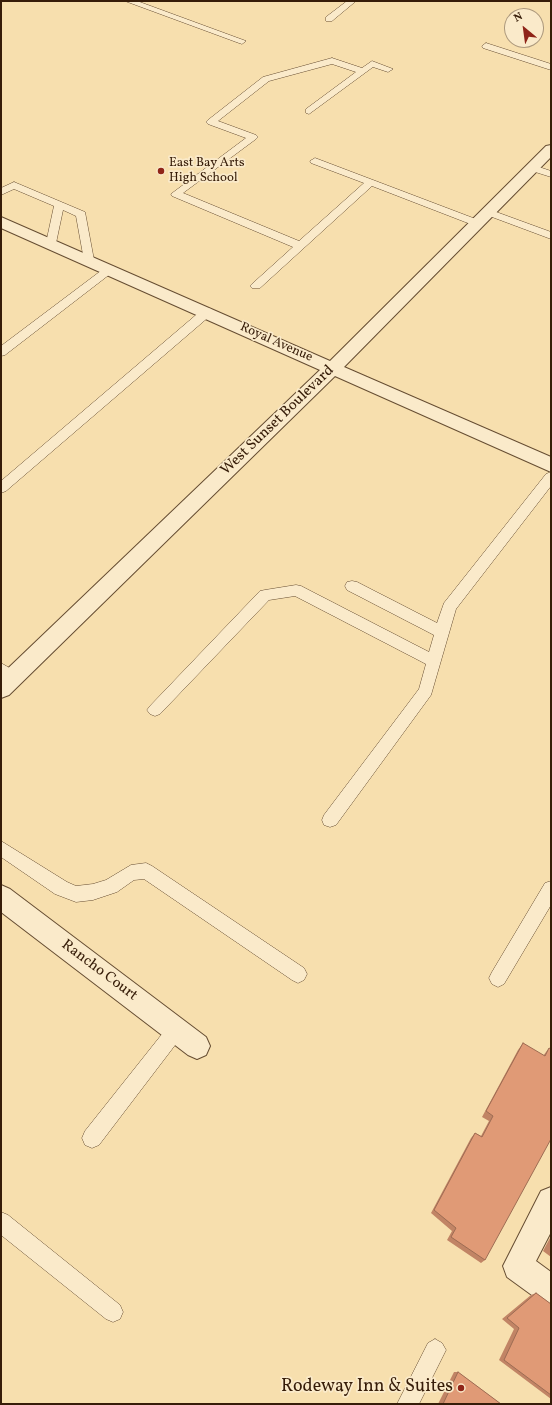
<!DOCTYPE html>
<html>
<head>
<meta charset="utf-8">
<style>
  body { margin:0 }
  #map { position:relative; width:552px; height:1405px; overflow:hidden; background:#f7dfae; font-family:Vollkorn,serif }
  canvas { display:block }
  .frame { position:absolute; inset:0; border:2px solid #361c08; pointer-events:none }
  .north { position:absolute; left:504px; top:8px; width:40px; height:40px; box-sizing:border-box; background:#faeaca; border:1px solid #ac987c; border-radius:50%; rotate:331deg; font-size:11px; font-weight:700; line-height:16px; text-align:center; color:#361c08 }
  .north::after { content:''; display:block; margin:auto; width:14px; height:18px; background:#8f2418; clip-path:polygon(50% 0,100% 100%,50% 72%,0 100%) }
</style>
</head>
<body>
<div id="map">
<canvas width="552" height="1405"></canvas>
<div class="frame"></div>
<div class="north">N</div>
</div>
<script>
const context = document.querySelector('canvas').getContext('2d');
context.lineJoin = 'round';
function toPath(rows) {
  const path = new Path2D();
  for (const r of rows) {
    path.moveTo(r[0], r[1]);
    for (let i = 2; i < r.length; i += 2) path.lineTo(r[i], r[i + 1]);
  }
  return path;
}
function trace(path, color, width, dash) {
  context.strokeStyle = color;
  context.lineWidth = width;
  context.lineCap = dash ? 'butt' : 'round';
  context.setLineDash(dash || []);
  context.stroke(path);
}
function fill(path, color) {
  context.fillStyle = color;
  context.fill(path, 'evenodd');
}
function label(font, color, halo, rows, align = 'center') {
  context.font = font + ' Vollkorn,serif';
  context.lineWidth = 3.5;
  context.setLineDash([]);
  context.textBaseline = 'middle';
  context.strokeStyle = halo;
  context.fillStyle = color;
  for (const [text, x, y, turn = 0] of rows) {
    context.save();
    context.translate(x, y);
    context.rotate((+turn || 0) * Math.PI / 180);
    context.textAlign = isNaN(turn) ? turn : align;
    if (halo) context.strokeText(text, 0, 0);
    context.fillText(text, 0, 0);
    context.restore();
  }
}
const lane = toPath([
  [125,1,137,1,246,41,242,44,239,43,125,1],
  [347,1,356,1,332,21,326,21,326,17,347,1],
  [486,43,551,64,551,70,483,48,482,46,486,43],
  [332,58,362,68,372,61,393,69,388,72,373,67,309,114,306,113,306,109,356,72,332,64,269,81,218,121,256,135,258,137,256,139,183,193,299,241,364,183,311,163,310,161,315,158,481,221,482,223,477,226,473,225,372,186,260,288,252,288,250,286,252,284,293,247,172,196,171,194,246,138,208,124,206,122,208,120,263,77,332,58],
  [533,165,551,171,551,177,529,170,528,168,533,165],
  [14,182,85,212,94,260,93,262,85,262,84,260,76,216,63,210,56,243,55,245,47,245,46,243,54,206,14,189,1,195,1,188,14,182],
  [488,209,551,232,551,239,484,214,483,212,488,209],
  [110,266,114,267,115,269,114,271,5,355,1,356,1,346,106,267,110,266],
  [207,308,211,309,213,312,211,315,6,491,1,493,1,481,203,309,207,308],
  [551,472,551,486,456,609,431,695,336,825,330,827,324,825,322,820,324,815,419,689,426,664,295,596,269,600,160,714,155,716,150,714,147,710,150,706,260,591,265,590,296,585,301,586,429,652,434,635,347,590,345,586,347,582,352,581,357,582,437,623,444,603,546,474,551,472],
  [1,663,18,673,20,677,18,681,13,683,1,677,1,663],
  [1,841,67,882,76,886,93,884,106,880,131,865,146,863,152,866,304,968,307,974,304,980,298,983,292,980,144,879,134,880,117,892,93,900,76,902,55,894,1,857,1,841],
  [551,881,551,905,504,984,498,987,492,984,489,978,492,972,545,883,551,881],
  [176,1021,182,1024,185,1030,182,1036,99,1145,92,1148,85,1145,82,1138,85,1131,170,1024,176,1021],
  [1,1212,8,1215,120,1305,123,1312,120,1319,113,1322,106,1319,1,1235,1,1212],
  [435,1339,442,1343,446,1350,419,1404,397,1404,428,1343,435,1339]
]);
const street = toPath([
  [551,145,551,157,344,367,551,457,551,472,335,376,9,695,1,698,1,675,320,370,1,228,1,217,330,361,546,146,551,145],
  [1,885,10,889,206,1037,210,1046,206,1055,197,1059,188,1055,1,912,1,885],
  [551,1187,551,1232,536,1261,551,1272,551,1305,540,1301,507,1277,503,1266,541,1191,551,1187]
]);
const wall = toPath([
  [523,1043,543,1056,549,1048,485,1260,481,1263,447,1240,452,1231,431,1213,471,1138,475,1133,481,1136,489,1121,482,1117,518,1050],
  [551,1236,551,1257,543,1251],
  [536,1293,551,1304,551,1399,499,1360,514,1329,502,1319,531,1295],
  [454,1372,458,1372,501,1404,438,1404]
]);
const building = toPath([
  [523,1043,545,1056,549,1048,551,1049,551,1139,485,1260,451,1237,456,1228,434,1210,475,1133,482,1137,493,1116,486,1111,523,1043],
  [536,1293,551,1304,551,1395,504,1360,519,1328,507,1318,536,1293],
  [458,1372,501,1404,443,1404,458,1372]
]);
const markers = [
  [161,171,4,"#8f2418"],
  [461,1388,4,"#8f2418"]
];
const farPoinames = [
  ["East Bay Arts",169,164],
  ["High School",169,179]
];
const farStreetnames = [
  ["Royal Avenue",276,343,24]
];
const streetNames = [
  ["West Sunset Boulevard",278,421,-44],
  ["Rancho Court",99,971,37]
];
const nearPoinames = [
  ["Rodeway Inn & Suites",453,1388]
];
trace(lane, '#664d32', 1);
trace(street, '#664d32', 2);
fill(lane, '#faeaca');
fill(street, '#faeaca');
fill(wall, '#c18465');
fill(building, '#e09a76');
trace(building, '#9d6c53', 1);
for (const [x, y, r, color] of markers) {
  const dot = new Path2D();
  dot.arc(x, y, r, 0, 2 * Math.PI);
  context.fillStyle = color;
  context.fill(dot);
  trace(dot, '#faeaca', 1.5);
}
label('13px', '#361c08', '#faeaca', farPoinames, 'left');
label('13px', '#361c08', '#faeaca', farStreetnames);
label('15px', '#361c08', '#faeaca', streetNames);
label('18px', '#361c08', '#faeaca', nearPoinames, 'right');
</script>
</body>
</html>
